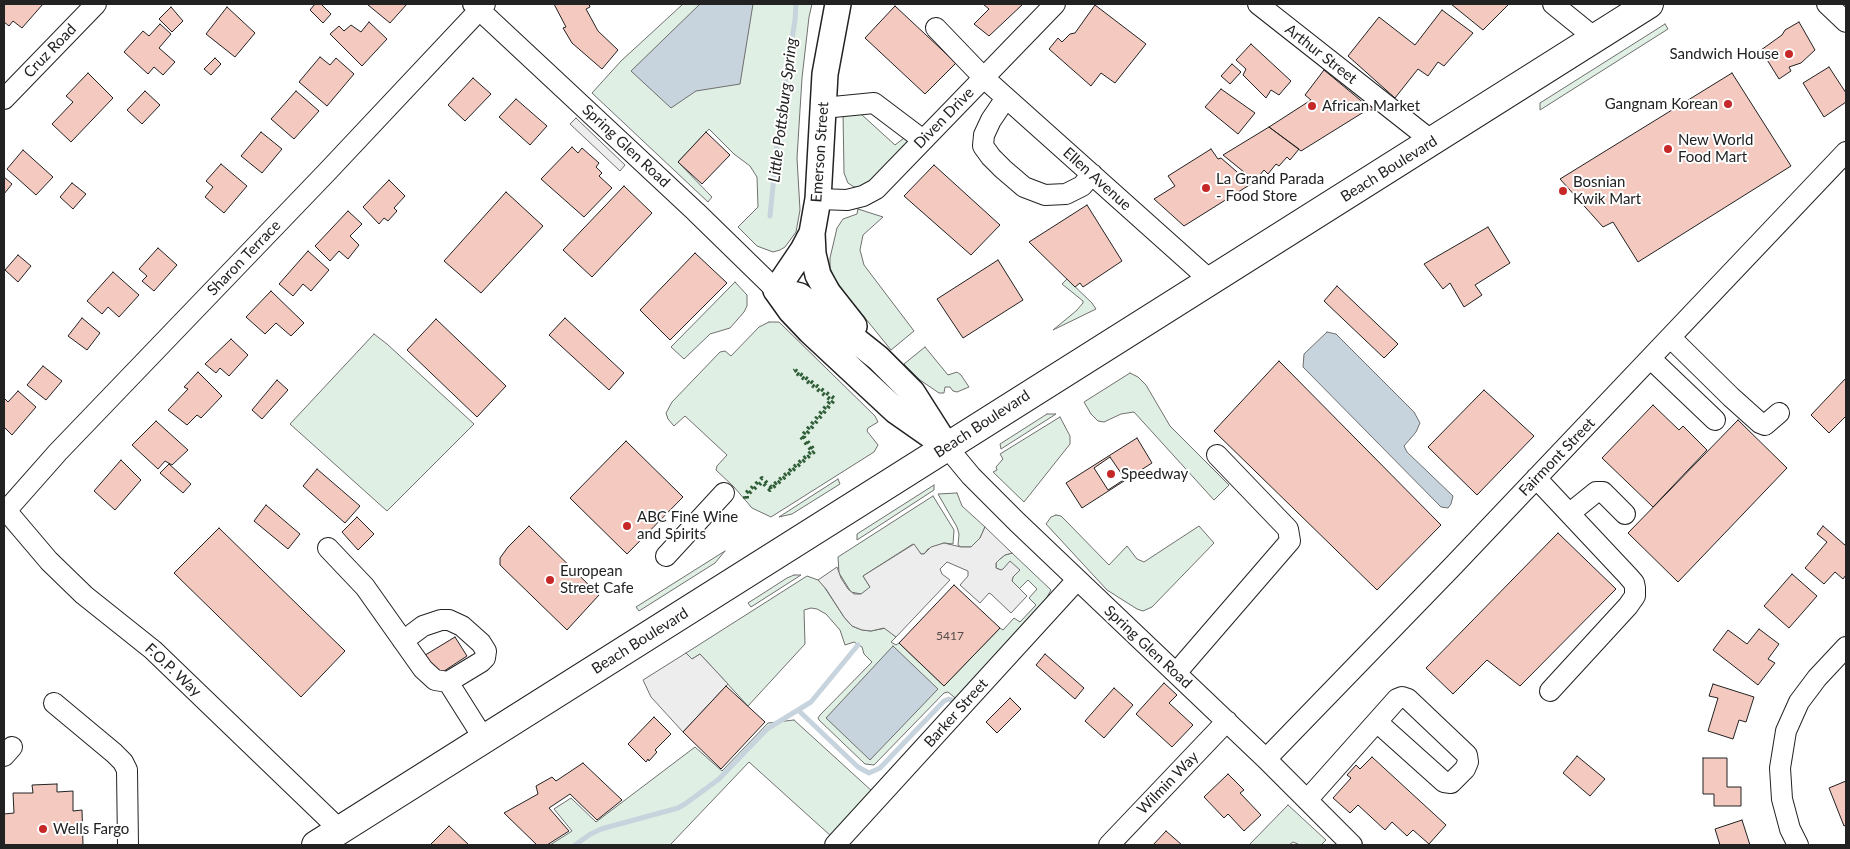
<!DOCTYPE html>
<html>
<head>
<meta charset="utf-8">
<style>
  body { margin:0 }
  #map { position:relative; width:1850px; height:849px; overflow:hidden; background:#fff; font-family:Lato,sans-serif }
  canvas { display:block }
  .frame { position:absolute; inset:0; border:5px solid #222; pointer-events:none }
</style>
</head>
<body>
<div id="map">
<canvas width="1850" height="849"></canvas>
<div class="frame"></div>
</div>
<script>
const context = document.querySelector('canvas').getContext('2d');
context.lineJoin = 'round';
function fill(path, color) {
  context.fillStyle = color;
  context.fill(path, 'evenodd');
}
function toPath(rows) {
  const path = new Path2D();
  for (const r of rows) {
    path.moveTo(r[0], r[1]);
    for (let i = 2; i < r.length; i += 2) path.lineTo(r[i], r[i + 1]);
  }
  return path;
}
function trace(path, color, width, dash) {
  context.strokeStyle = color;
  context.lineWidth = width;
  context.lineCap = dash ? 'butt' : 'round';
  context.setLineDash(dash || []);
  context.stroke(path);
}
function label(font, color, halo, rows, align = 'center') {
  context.font = font + ' Lato,sans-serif';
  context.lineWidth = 4;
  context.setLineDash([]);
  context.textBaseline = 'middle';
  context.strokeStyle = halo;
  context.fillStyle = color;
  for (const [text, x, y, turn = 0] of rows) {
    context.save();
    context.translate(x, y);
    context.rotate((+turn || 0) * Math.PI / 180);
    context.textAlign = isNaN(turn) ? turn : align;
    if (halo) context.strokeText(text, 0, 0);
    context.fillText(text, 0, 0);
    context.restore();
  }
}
const green = toPath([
  [683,4,812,4,809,17,802,78,797,158,800,210,796,232,785,247,780,250,773,252,757,246,738,227,758,207,757,177,750,166,734,154,709,129,678,162,712,197,708,202,592,93,621,61,683,4],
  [1665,24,1668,29,1540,110,1540,103,1665,24],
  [843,112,861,114,895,145,904,138,911,143,888,169,863,187,854,187,848,183,844,173,843,112],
  [858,209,883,217,863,235,860,250,864,265,914,331,891,350,844,292,835,279,830,268,830,258,837,228,843,219,857,214,858,209],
  [1067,279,1092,303,1096,309,1053,330,1076,311,1083,303,1083,301,1062,284,1067,279],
  [735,282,747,295,747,306,744,312,730,328,710,334,684,359,671,347,735,282],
  [769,322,779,322,875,416,878,422,868,428,867,431,878,445,874,452,771,517,752,508,734,487,716,470,717,466,727,455,685,416,674,426,668,419,666,413,672,402,720,352,725,351,731,356,759,327,769,322],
  [374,334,387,344,474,424,387,511,290,424,374,334],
  [925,347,948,375,957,372,961,375,969,387,957,392,953,391,950,387,945,387,944,393,939,393,920,380,904,364,925,347],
  [1130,373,1138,377,1146,385,1170,426,1229,485,1214,500,1134,412,1121,414,1104,422,1098,421,1091,414,1084,402,1130,373],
  [1047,414,1056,414,1001,449,1000,444,1047,414],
  [1060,417,1070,436,1070,444,1024,502,993,472,997,470,996,467,1003,459,1000,454,1060,417],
  [838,479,840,484,792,514,779,517,838,479],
  [934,485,934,490,857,540,857,534,934,485],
  [957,493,962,506,985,527,980,538,971,547,961,547,958,545,959,534,957,527,938,494,957,493],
  [933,496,954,530,953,544,944,543,928,549,924,554,921,554,913,544,863,576,870,587,870,589,861,594,851,592,839,573,838,557,933,496],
  [1056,515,1061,516,1067,522,1109,565,1127,546,1137,559,1144,562,1199,526,1214,543,1152,607,1143,611,1137,609,1107,590,1046,524,1051,517,1056,515],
  [725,551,715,563,639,611,636,607,725,551],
  [1012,553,1051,590,1037,615,960,702,948,692,944,693,874,765,865,764,819,720,818,718,820,715,872,662,864,654,862,647,854,642,845,645,840,630,826,614,817,609,811,608,804,610,805,644,748,706,700,654,692,659,686,653,807,576,818,580,823,585,844,617,852,626,862,630,871,631,886,628,896,637,891,642,896,645,899,643,944,686,1000,628,1003,630,1014,618,1020,622,1036,605,1029,598,1037,589,1028,580,1019,589,1012,581,1013,577,1020,570,1001,570,996,568,996,563,1000,559,1005,555,1012,553],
  [794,575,801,575,751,607,748,603,787,578,794,575],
  [794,720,873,792,832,837,749,762,670,845,550,845,572,831,554,809,571,798,596,822,695,747,722,771,768,723,794,720],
  [1288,805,1326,840,1321,845,1300,845,1293,842,1289,845,1249,845,1288,805]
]);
const parking = toPath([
  [576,118,625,165,620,171,570,124,576,118],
  [985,527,1012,553,1005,555,1000,559,996,563,996,568,1001,570,1003,569,1010,561,1020,570,1013,577,1012,581,1027,596,1011,613,991,594,989,593,980,603,960,585,968,576,968,571,947,562,940,569,942,574,950,580,896,637,884,628,871,631,862,630,852,626,844,617,826,589,818,580,837,567,841,578,848,589,854,594,861,594,870,587,863,576,914,544,921,554,924,554,931,547,944,543,961,547,971,547,980,538,985,527],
  [686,653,692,659,700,654,728,684,683,732,651,697,643,680,686,653]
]);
const water = toPath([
  [700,4,753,4,740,84,696,91,671,108,631,71,700,4],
  [1327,332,1336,334,1414,412,1420,423,1416,432,1404,446,1407,452,1453,496,1451,504,1448,508,1441,507,1303,367,1304,354,1327,332],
  [893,646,938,689,870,760,826,718,893,646]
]);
const stream = toPath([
  [770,216,781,107,795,20,796,4],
  [798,710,858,767,869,773,880,768,944,701,949,699,955,701],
  [575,845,589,835,601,829,678,808,685,804,719,779,767,729,811,702,858,645]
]);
const building = toPath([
  [4,4,43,4,22,28,13,21,9,26,4,22,4,4],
  [315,4,321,4,331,14,323,23,310,10,315,4],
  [369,4,407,4,390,23,368,5,369,4],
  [554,4,589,4,590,7,586,9,598,31,618,50,602,69,572,43,563,28,566,27,554,4],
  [983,4,1023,4,989,36,974,24,989,9,983,4],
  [1451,4,1509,4,1483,30,1451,4],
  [1095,5,1146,44,1115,83,1101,73,1091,86,1049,49,1058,38,1062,42,1070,34,1075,33,1095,5],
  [895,6,956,63,925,94,865,38,895,6],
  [171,7,183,21,172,32,159,19,171,7],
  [227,7,255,33,235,57,206,34,227,7],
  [1442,10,1473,33,1444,66,1438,62,1428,76,1418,69,1395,98,1348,56,1379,17,1415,45,1442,10],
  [369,22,387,39,362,66,330,34,339,26,344,31,351,25,361,32,369,22],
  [1799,22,1815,50,1801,63,1789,67,1791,71,1779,79,1761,50,1782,35,1785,30,1799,22],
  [160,24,171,34,159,48,175,62,163,75,154,67,148,74,124,52,143,31,149,36,160,24],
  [1251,44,1291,81,1279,95,1271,90,1266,98,1243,75,1246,69,1236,60,1251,44],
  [320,57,330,65,336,58,354,74,327,106,299,82,320,57],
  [215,58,221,64,211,75,204,69,215,58],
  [1232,64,1241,72,1230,84,1221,76,1232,64],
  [1829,67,1846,93,1846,102,1824,117,1803,83,1829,67],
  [1324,70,1365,104,1370,104,1373,110,1367,110,1301,151,1269,127,1311,100,1305,95,1324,70],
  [88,73,113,98,71,142,52,124,73,102,66,96,88,73],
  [1732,73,1791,166,1638,262,1613,222,1603,227,1560,179,1732,73],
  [473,78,491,94,465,121,448,105,473,78],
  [1221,89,1255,113,1238,134,1205,107,1221,89],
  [145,91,160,105,142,124,127,110,145,91],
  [296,91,319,111,294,139,271,119,296,91],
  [516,99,547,126,530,145,499,117,516,99],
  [1269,127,1299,149,1290,160,1287,157,1279,166,1276,164,1268,174,1264,170,1255,181,1223,155,1269,127],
  [261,132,282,149,262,173,241,156,261,132],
  [706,132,730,155,702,184,678,162,706,132],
  [572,147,578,153,582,148,599,163,596,167,602,173,599,176,612,188,584,217,541,179,572,147],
  [1211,149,1218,159,1221,158,1251,184,1184,226,1154,199,1175,186,1168,176,1211,149],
  [23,150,53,177,36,195,7,169,23,150],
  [221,164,247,186,224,213,205,197,213,187,206,181,221,164],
  [934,165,1000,225,971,255,904,196,934,165],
  [4,177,12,184,4,194,4,177],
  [389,180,405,196,394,208,397,211,388,221,384,218,379,224,363,207,389,180],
  [72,183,86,194,73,209,60,197,72,183],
  [624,186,652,213,592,277,563,250,624,186],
  [506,192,543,226,481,293,444,261,506,192],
  [1087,205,1122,261,1083,287,1080,283,1075,287,1029,242,1087,205],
  [348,211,362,224,350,236,359,245,348,259,339,251,330,261,315,246,348,211],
  [1488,227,1510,263,1475,285,1482,295,1464,307,1450,283,1443,289,1424,264,1488,227],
  [158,248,177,265,154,291,142,281,147,276,139,269,158,248],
  [308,251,329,270,311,291,303,284,293,296,279,284,308,251],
  [695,253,727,283,670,340,640,310,695,253],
  [18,255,31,266,18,282,5,270,18,255],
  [998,260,1023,300,963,338,937,299,998,260],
  [113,272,139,295,119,317,108,307,102,314,87,301,113,272],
  [1337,286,1398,344,1384,358,1324,301,1337,286],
  [271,291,304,323,291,336,276,323,265,334,246,317,271,291],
  [82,318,100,333,87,350,68,336,82,318],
  [565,318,624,373,609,390,549,335,565,318],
  [436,319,506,386,477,417,407,350,436,319],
  [231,339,248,355,229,376,220,368,216,373,205,364,231,339],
  [1279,361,1441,525,1377,590,1214,431,1279,361],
  [43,366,62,381,46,400,27,385,43,366],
  [198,372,222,396,201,418,197,415,187,425,168,410,188,389,184,387,198,372],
  [1846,378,1846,416,1829,433,1811,415,1846,378],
  [277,380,288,390,262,419,252,410,277,380],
  [1484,390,1534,436,1477,495,1428,447,1484,390],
  [18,391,36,407,12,435,4,427,4,398,8,402,18,391],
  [1653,405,1679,430,1683,426,1707,450,1653,507,1602,458,1653,405],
  [1738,420,1787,468,1678,582,1628,533,1738,420],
  [156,421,188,450,172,465,165,461,158,469,132,445,156,421],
  [1137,438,1152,463,1082,508,1066,483,1137,438],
  [626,441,683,497,627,554,570,498,626,441],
  [1110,457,1125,479,1108,490,1094,468,1110,457],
  [121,460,141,480,115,510,94,491,121,460],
  [169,464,191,484,183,493,160,473,169,464],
  [317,469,360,506,345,523,303,486,317,469],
  [266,505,300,534,288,549,254,521,266,505],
  [357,517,374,534,358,550,342,532,357,517],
  [529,526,599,595,567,630,500,565,500,558,508,547,529,526],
  [1823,526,1846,546,1846,575,1843,579,1835,572,1824,584,1805,568,1827,542,1817,534,1823,526],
  [219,528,345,651,301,697,174,573,219,528],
  [1558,533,1616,589,1520,686,1487,660,1453,694,1426,668,1558,533],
  [1792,574,1817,596,1789,628,1764,606,1792,574],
  [954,585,1000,628,944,686,899,643,954,585],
  [1759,629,1779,644,1768,659,1775,663,1758,685,1713,650,1728,630,1747,644,1759,629],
  [455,637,467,656,435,677,422,657,455,637],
  [1045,654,1084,688,1075,699,1036,665,1045,654],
  [1164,683,1177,695,1169,703,1193,725,1172,747,1136,714,1164,683],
  [1713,684,1754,697,1746,722,1739,720,1733,739,1708,731,1718,698,1709,696,1713,684],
  [726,686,765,722,721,769,683,732,726,686],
  [1114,688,1133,705,1104,738,1085,721,1114,688],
  [1010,698,1021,709,997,733,986,722,1010,698],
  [654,717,671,734,655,750,657,752,649,761,648,759,646,762,628,744,654,717],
  [1577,756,1605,779,1590,796,1563,773,1577,756],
  [1372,757,1446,825,1429,844,1413,830,1407,836,1392,822,1385,830,1358,805,1350,813,1333,798,1351,778,1347,775,1356,765,1360,769,1372,757],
  [1703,758,1727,758,1727,787,1741,787,1741,806,1714,806,1714,794,1703,794,1703,758],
  [583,763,622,800,597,820,570,794,549,808,569,831,547,845,537,845,504,813,538,794,536,786,552,777,556,781,583,763],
  [1228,774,1244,790,1240,793,1261,815,1244,831,1228,814,1224,818,1204,797,1228,774],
  [1846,781,1846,825,1844,826,1829,788,1846,781],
  [57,784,57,792,73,791,73,811,82,810,83,845,4,845,4,814,14,813,13,793,33,793,32,785,57,784],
  [1742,820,1750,845,1720,845,1715,829,1742,820],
  [449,826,469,845,430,845,449,826],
  [1166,831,1182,845,1153,845,1166,831]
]);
const minor = toPath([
  [473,4,696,212,776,290],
  [1258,4,1432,141],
  [1553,4,1595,38],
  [1827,4,1846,22],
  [936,28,984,78,1211,281],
  [1006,98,991,120,984,135,983,146,991,157,1003,169,1024,187,1045,195,1066,194,1082,186,1092,174],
  [4,99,96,4],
  [823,108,874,103,923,140],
  [818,199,847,200,863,196,876,189,1055,4],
  [1671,338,1731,397,1760,423,1765,425,1779,413],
  [1651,359,1715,420],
  [947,447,971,476,1017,522,1266,759,1352,845],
  [1536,478,1628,576,1634,583,1635,588,1635,596,1628,606,1550,691],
  [4,508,49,561,84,595,153,650,340,830],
  [4,513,58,452,326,173,485,4],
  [1570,513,1596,492,1603,492,1625,514],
  [328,548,365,587,423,669,435,680,448,682,484,739],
  [666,556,724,493],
  [403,641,423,626,441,620,449,620,462,626,481,643,486,651,485,658,481,662,448,682],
  [1176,673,1290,541,1288,529,1217,455],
  [54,703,114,753,123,762,127,770,128,845],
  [4,756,12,747],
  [1266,759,1452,567,1846,152],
  [1307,800,1397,699,1402,697,1408,699,1467,755,1468,762,1465,769,1451,783,1444,782,1377,722],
  [835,845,1077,580],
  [1109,845,1227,721],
  [1798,845,1790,829,1782,799,1780,768,1786,731,1799,702,1817,678,1846,647]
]);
const major = toPath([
  [812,233,813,254,818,275,828,293,854,326],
  [776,290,803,250,812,233,818,199,825,74,838,4],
  [776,290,800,296,878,358,912,392,947,447],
  [776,290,791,311,810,331,896,411,936,439]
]);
const highway = toPath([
  [316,845,1649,4]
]);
const hedge = toPath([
  [795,370,835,399,804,437,815,451,770,490,762,482,747,495,747,499,745,500,745,494,762,478,771,487,812,451,801,437,831,400,794,371,795,370]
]);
const markers = [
  [1789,54,5,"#c62828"],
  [1728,104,5,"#c62828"],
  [1312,106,5,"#c62828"],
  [1668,149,5,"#c62828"],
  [1206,188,5,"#c62828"],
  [1563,191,5,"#c62828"],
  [1111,474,5,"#c62828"],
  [627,526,5,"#c62828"],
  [550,580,5,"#c62828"],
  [43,829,5,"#c62828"]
];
const numberNames = [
  ["5417",950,636]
];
const streetNames = [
  ["Cruz Road",50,51,-46],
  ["Arthur Street",1321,54,38],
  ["Diven Drive",944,118,-46],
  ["Spring Glen Road",626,146,43],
  ["Emerson Street",820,152,-86],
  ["Beach Boulevard",1389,169,-32],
  ["Ellen Avenue",1097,179,42],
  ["Sharon Terrace",244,258,-46],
  ["Beach Boulevard",982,424,-33],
  ["Fairmont Street",1557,457,-46],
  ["Beach Boulevard",640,641,-32],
  ["Spring Glen Road",1148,647,43],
  ["F.O.P. Way",173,670,43],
  ["Barker Street",956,713,-48],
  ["Wilmin Way",1168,783,-46]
];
const poiNames = [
  ["Sandwich House",1779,54,"right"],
  ["Gangnam Korean",1718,104,"right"],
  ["African Market",1322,106],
  ["New World",1678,140],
  ["Food Mart",1678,157],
  ["La Grand Parada",1216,179],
  ["- Food Store",1216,196],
  ["Bosnian",1573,182],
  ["Kwik Mart",1573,199],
  ["Speedway",1121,474],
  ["ABC Fine Wine",637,517],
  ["and Spirits",637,534],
  ["European",560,571],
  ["Street Cafe",560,588],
  ["Wells Fargo",53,829]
];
const waterNames = [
  ["Little Pottsburg Spring",783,110,-83]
];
fill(green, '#e0efe3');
trace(green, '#6f6f6f', 1);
fill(parking, '#ededed');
trace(parking, '#6f6f6f', 1);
fill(water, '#c7d3dd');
trace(water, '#6f6f6f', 1);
trace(stream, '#c7d3dd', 5);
fill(building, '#f3c9c0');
trace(building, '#222', 1);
trace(minor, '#222', 22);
trace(major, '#222', 28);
trace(highway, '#222', 30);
trace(minor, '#fff', 20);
trace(major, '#fff', 25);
trace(highway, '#fff', 28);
trace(hedge, '#2f5e38', 4, [2.5, 4]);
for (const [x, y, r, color] of markers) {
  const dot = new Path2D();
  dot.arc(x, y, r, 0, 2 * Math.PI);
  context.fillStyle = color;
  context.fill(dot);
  trace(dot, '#fff', 2);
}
label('12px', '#564c4a', null, numberNames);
label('15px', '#222', '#fff', streetNames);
label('15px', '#222', '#fff', poiNames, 'left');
label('italic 16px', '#222', '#fff', waterNames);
</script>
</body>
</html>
